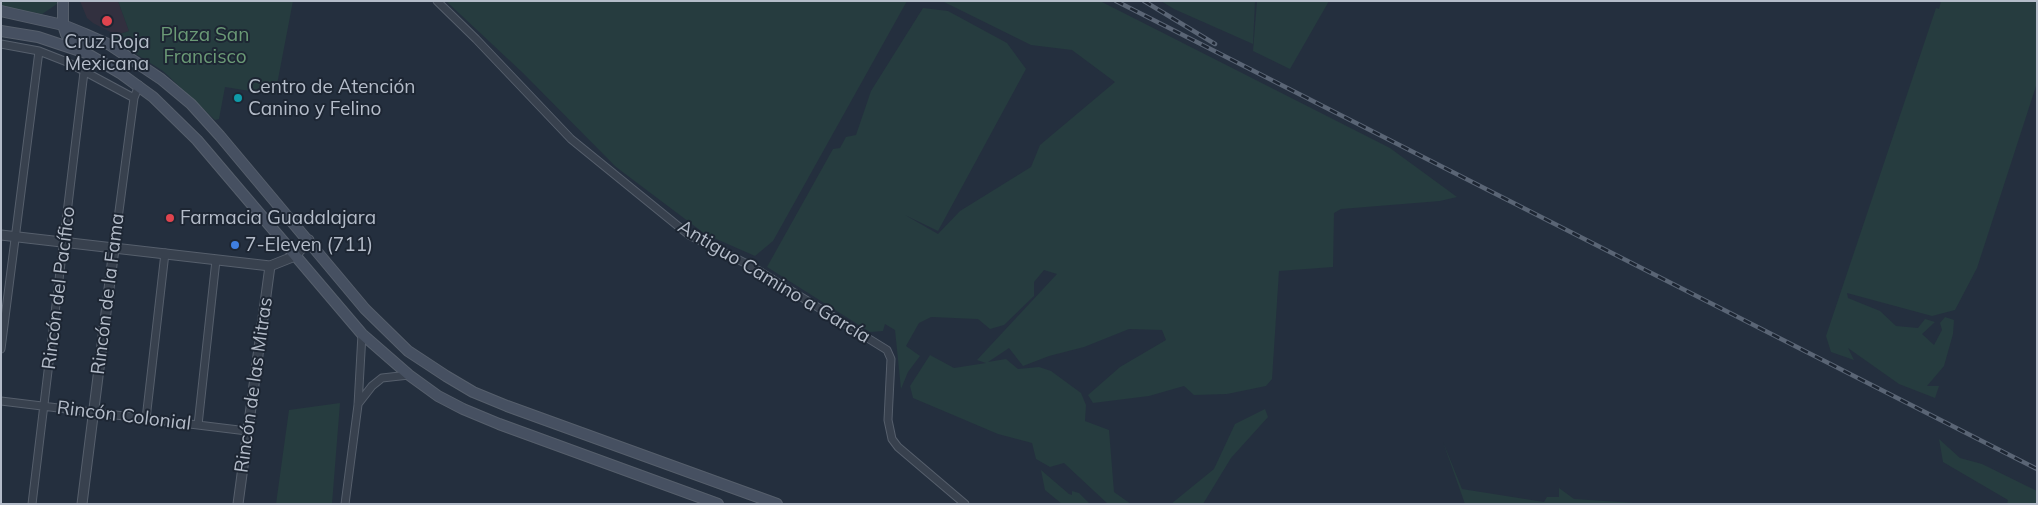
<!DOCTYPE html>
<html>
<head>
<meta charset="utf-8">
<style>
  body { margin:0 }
  #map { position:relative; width:2038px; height:505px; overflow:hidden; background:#242f3e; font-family:Mulish,sans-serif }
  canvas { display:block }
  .frame { position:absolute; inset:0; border:2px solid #b4bcc9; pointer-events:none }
</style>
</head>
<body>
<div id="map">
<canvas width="2038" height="505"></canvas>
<div class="frame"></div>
</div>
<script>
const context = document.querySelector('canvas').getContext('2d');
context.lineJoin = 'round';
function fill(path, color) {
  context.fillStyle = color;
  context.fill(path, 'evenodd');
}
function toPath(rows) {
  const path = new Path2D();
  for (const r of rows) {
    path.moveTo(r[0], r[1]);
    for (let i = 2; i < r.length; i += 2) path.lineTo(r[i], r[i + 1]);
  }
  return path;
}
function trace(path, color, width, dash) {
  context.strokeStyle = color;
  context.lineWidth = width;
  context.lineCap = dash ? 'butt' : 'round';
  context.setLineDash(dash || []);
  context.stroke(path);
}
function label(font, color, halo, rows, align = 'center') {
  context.font = font + ' Mulish,sans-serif';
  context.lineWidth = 4;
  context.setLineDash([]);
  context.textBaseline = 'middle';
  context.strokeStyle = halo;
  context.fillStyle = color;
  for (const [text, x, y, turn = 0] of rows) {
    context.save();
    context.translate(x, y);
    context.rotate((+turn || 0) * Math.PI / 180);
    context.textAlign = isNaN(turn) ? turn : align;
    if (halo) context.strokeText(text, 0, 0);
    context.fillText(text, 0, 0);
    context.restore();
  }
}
const medical = toPath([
  [80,1,118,1,129,31,116,35,93,23,87,18]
]);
const green = toPath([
  [1,1,57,1,57,4,42,14,1,6],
  [118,1,293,1,275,95,225,87,219,119,215,120,163,71,114,40,114,36,129,31],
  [446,1,907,1,773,241,755,256,705,234,616,167,523,73],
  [942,1,1100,1,1390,148,1457,197,1440,201,1341,209,1334,213,1333,267,1279,271,1272,379,1266,386,1227,394,1194,395,1184,386,1149,396,1093,403,1088,395,1120,367,1166,340,1162,330,1129,329,1084,347,1049,356,1023,366,1009,348,988,362,1006,359,1018,369,1039,367,1051,371,1081,393,1086,405,1085,421,1109,430,1114,492,1131,504,1108,504,1064,463,1050,467,1036,459,1032,443,998,434,913,398,910,386,930,355,954,368,986,363,977,360,1057,274,1044,270,1034,282,1034,296,1004,325,990,329,978,319,931,317,919,323,906,346,920,356,908,372,901,389,895,330,885,324,883,331,870,332,767,267,833,149,840,148,846,137,856,135,871,91,923,8,948,11,1007,43,1026,69,938,231,905,215,938,234,960,211,1031,167,1040,145,1115,82,1072,50,1031,45],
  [1161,1,1255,1,1253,44,1174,9],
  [1257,1,1329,1,1290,69,1253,51],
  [1941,1,2037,1,2037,83,1977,268,1955,310,1932,316,1847,293,1848,298,1880,311,1896,326,1918,328,1925,319,1935,322,1922,334,1934,345,1942,330,1940,323,1945,317,1954,320,1953,334,1944,366,1927,386,1939,386,1935,398,1899,384,1848,348,1854,360,1831,352,1826,336,1936,8,1939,9],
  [340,403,332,504,276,504,289,410],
  [1265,409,1268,417,1231,458,1203,504,1171,504,1214,469,1235,424],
  [1939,439,1960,458,1982,464,2037,491,2037,504,2007,504,2008,500,1943,462],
  [1443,442,1462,489,1544,502,1547,497,1559,497,1559,488,1574,499,1649,504,1465,504],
  [1041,470,1069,494,1072,495,1072,491,1079,493,1090,504,1062,504,1045,490]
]);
const minor = toPath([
  [437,1,476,39,571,139,689,235,751,266,887,350,891,359,888,420,892,439,898,447,965,504],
  [1,44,39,51,67,62,134,98],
  [114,249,134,98,139,85],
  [1,349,39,51],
  [1,401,247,431],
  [358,404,372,386,382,378,409,375],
  [146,419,165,253],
  [198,425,216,260],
  [32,504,84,72],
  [345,504,358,405,362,334]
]);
const tertiary = toPath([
  [1,235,270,266,295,256,309,240],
  [82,504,114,249],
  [238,504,270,266]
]);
const secondary = toPath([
  [63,1,63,25,66,34,69,39,82,46],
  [1,11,63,25,85,34,110,45,161,79,191,104,220,136,365,309,408,351,446,376,473,392,507,406,777,504],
  [1,31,38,37,86,53,120,73,153,97,197,140,362,334,409,375,438,396,463,409,499,424,718,504]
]);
const rail = toPath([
  [1116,1,2037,469],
  [1144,1,1215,44]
]);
const markers = [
  [107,21,6,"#e0444e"],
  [238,98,5,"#0f9aa8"],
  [170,218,5,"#e0444e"],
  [235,245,5,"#3f7fe0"]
];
const parkNames = [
  ["Plaza San",205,35],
  ["Francisco",205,57]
];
const poiNames = [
  ["Cruz Roja",107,42,"center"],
  ["Mexicana",107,64,"center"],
  ["Centro de Atención",248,87],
  ["Canino y Felino",248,109],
  ["Farmacia Guadalajara",180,218],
  ["7-Eleven (711)",245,245]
];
const streetNames = [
  ["Antiguo Camino a García",774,282,31],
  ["Rincón del Pacífico",59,288,-83],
  ["Rincón de la Fama",108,294,-83],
  ["Rincón de las Mitras",254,385,-82],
  ["Rincón Colonial",124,416,7]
];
fill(medical, '#32303f');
fill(green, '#263c3f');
trace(minor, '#565f6c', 9);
trace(tertiary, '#565f6c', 11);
trace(secondary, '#565f6c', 12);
trace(minor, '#38414e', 7);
trace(tertiary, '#38414e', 9);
trace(secondary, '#465061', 10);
trace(rail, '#5a6575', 4.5);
trace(rail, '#1d2633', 2.5, [8]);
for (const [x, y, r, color] of markers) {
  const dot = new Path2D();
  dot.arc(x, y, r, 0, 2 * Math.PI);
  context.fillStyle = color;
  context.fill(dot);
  trace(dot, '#1d2633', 2);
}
label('19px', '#6b9a76', '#1d2633', parkNames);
label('19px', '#b4bcc9', '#1d2633', poiNames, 'left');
label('19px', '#b4bcc9', '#1d2633', streetNames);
</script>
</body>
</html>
